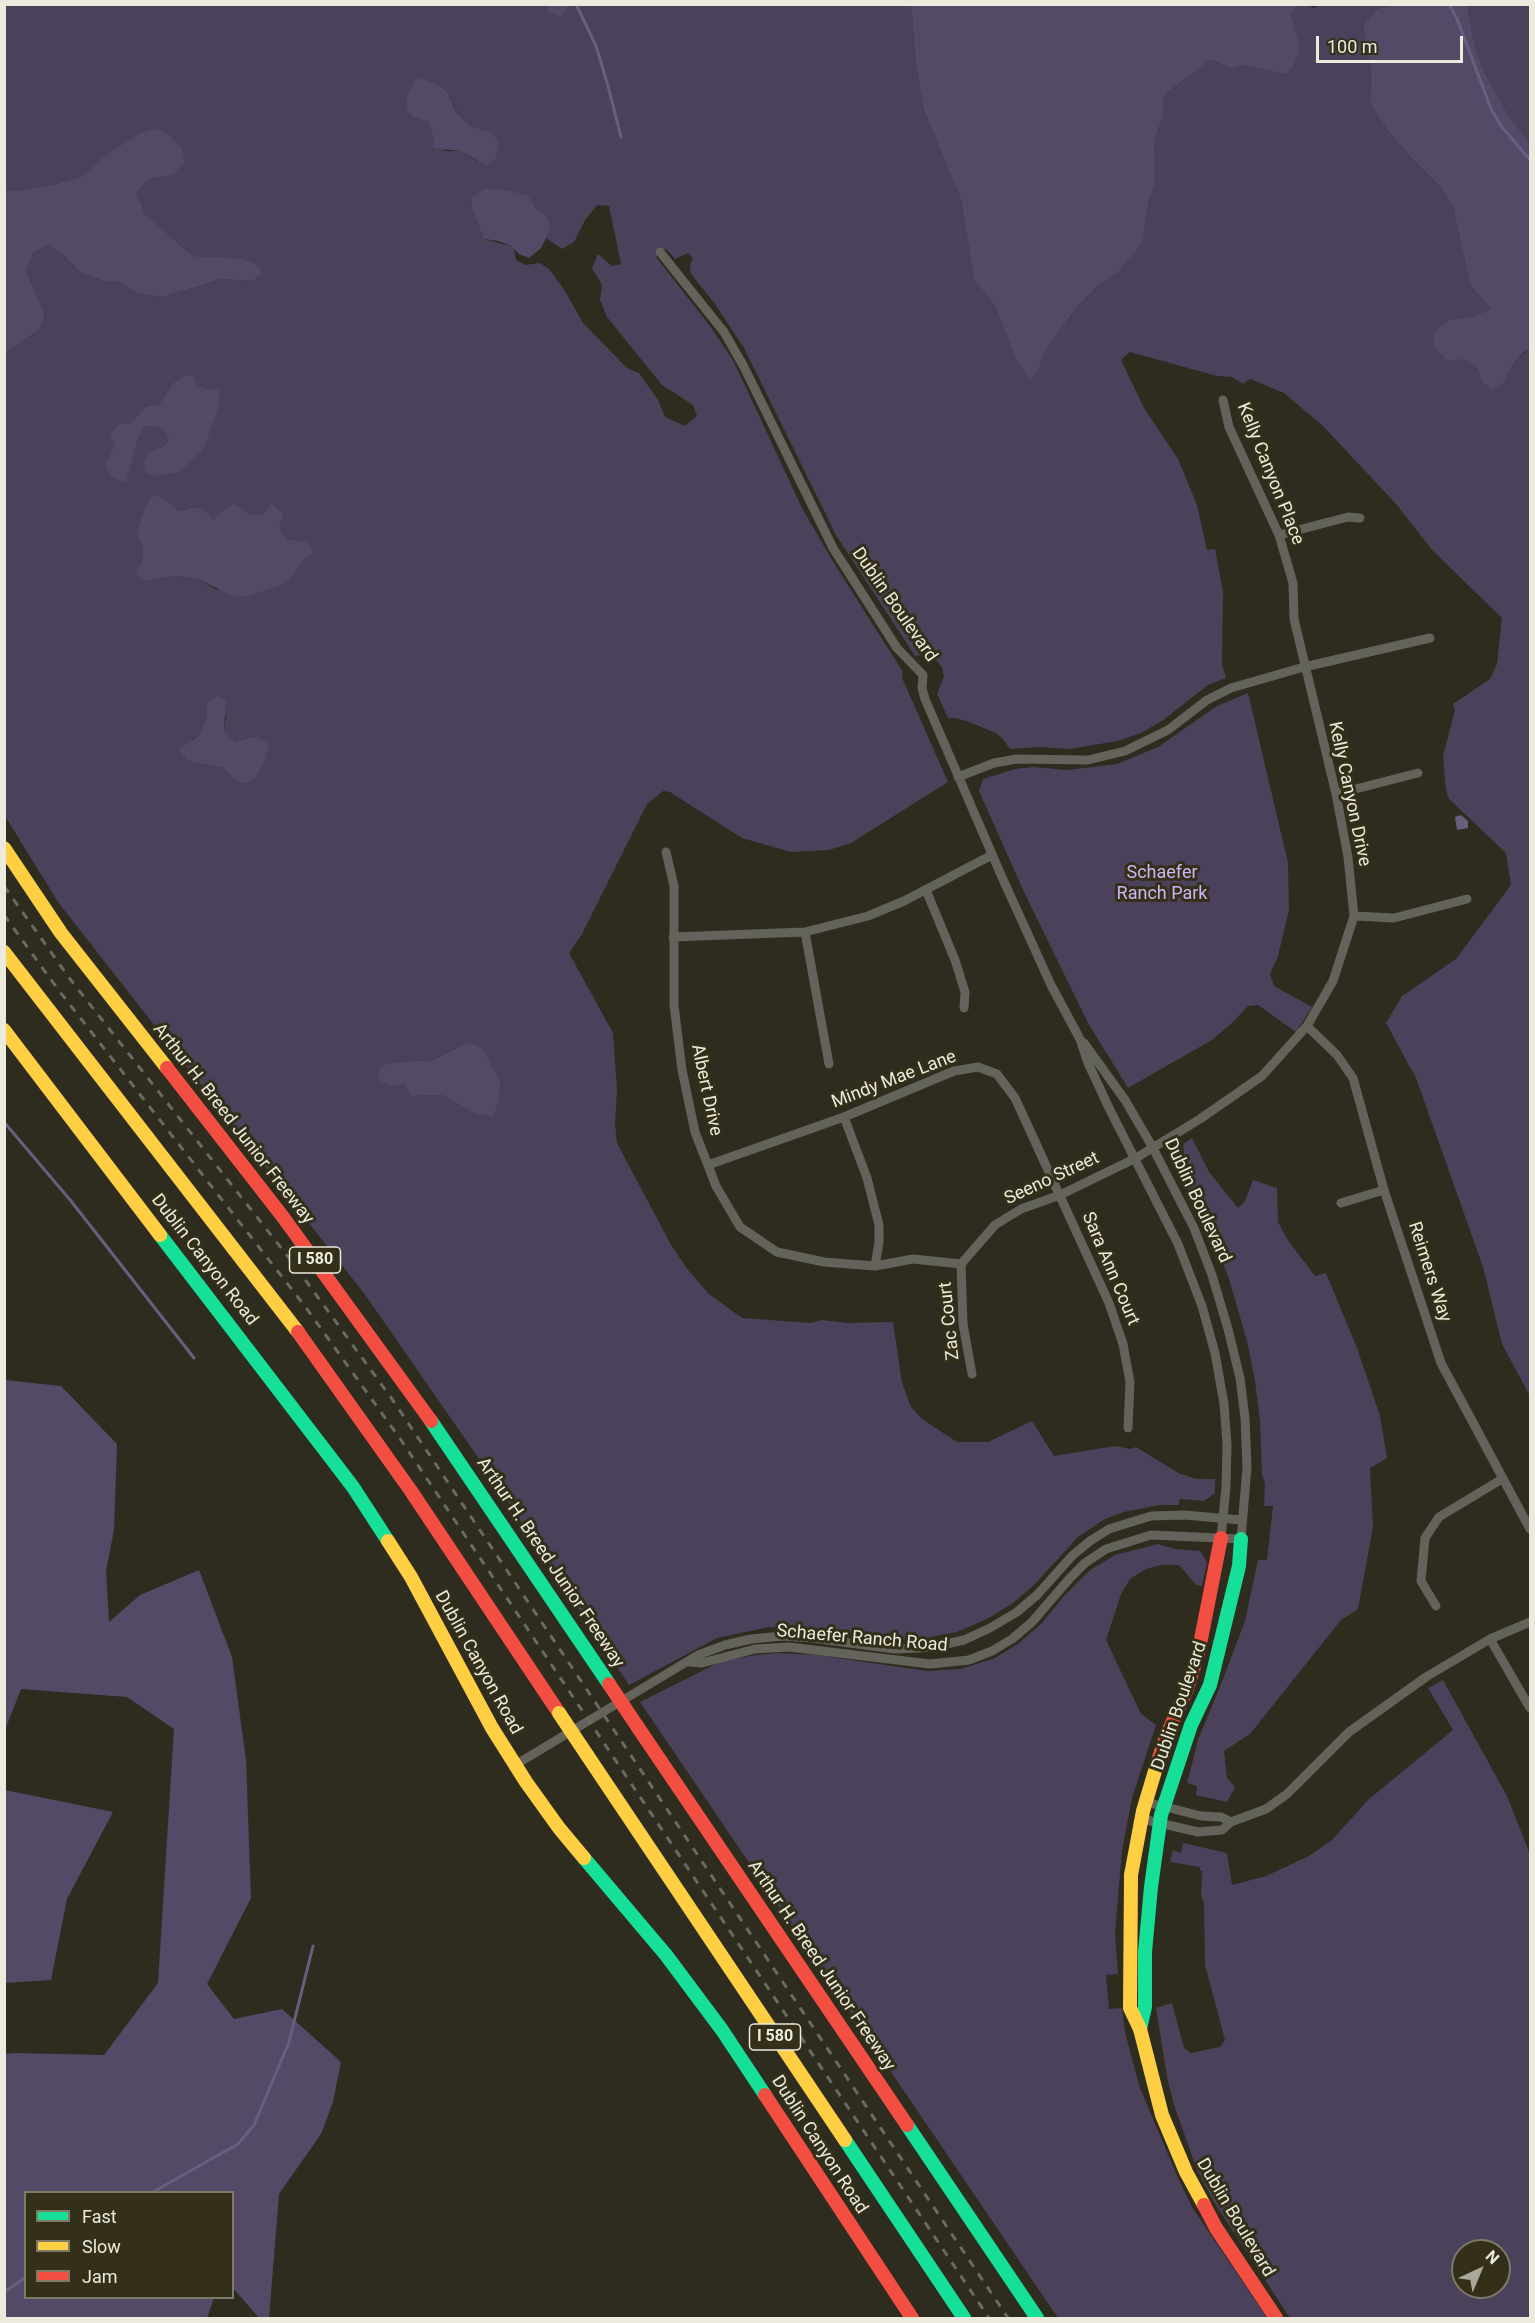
<!DOCTYPE html>
<html>
<head>
<meta charset="utf-8">
<style>
  body { margin:0 }
  #map { position:relative; width:1535px; height:2323px; overflow:hidden; background:#2e2b1f; font-family:Roboto,sans-serif }
  canvas { display:block }
  .frame { position:absolute; inset:0; border:6px solid #eceadc; pointer-events:none }
  .legend { position:absolute; left:24px; top:2191px; width:210px; height:108px; box-sizing:border-box; background:#342f19; border:2px solid #7e7a67; margin:0; padding:8px 10px; list-style:none; font-size:18px; color:#eceadc }
  .legend li { display:flex; align-items:center; gap:12px; height:30px }
  .legend b { width:30px; border:2px solid #7e7a67 }
  .north { position:absolute; left:1451px; top:2239px; width:60px; height:60px; box-sizing:border-box; background:#342f19; border:2px solid #7e7a67; border-radius:50%; rotate:44deg; font-size:16px; font-weight:700; line-height:24px; text-align:center; color:#eceadc }
  .north::after { content:''; display:block; margin:auto; width:21px; height:27px; background:#aaa79a; clip-path:polygon(50% 0,100% 100%,50% 72%,0 100%) }
  .scale { position:absolute; left:1316px; top:36px; width:147px; height:27px; box-sizing:border-box; border:3px solid #eceadc; border-top:0; padding-left:8px; font-size:18px; line-height:21px; white-space:nowrap; color:#eceadc; -webkit-text-stroke:4px #342f19; paint-order:stroke }
</style>
</head>
<body>
<div id="map">
<canvas width="1535" height="2323"></canvas>
<div class="frame"></div>
<ul class="legend">
<li><b style="height:8px;background:#16e098"></b>Fast</li>
<li><b style="height:8px;background:#ffcf43"></b>Slow</li>
<li><b style="height:8px;background:#f24e42"></b>Jam</li>
</ul>
<div class="north">N</div>
<div class="scale">100 m</div>
</div>
<script>
const context = document.querySelector('canvas').getContext('2d');
context.lineJoin = 'round';
function fill(path, color) {
  context.fillStyle = color;
  context.fill(path, 'evenodd');
}
function toPath(rows) {
  const path = new Path2D();
  for (const r of rows) {
    path.moveTo(r[0], r[1]);
    for (let i = 2; i < r.length; i += 2) path.lineTo(r[i], r[i + 1]);
  }
  return path;
}
function trace(path, color, width, dash) {
  context.strokeStyle = color;
  context.lineWidth = width;
  context.lineCap = dash ? 'butt' : 'round';
  context.setLineDash(dash || []);
  context.stroke(path);
}
function label(font, color, halo, rows, align = 'center') {
  context.font = font + ' Roboto,sans-serif';
  context.lineWidth = 6;
  context.setLineDash([]);
  context.textBaseline = 'middle';
  context.strokeStyle = halo;
  context.fillStyle = color;
  for (const [text, x, y, turn = 0] of rows) {
    context.save();
    context.translate(x, y);
    context.rotate((+turn || 0) * Math.PI / 180);
    context.textAlign = isNaN(turn) ? turn : align;
    if (halo) context.strokeText(text, 0, 0);
    context.fillText(text, 0, 0);
    context.restore();
  }
}
const green = toPath([
  [545,4,549,13,569,4,909,5,912,13,915,60,923,108,961,200,974,280,995,306,1014,355,1038,371,1044,354,1054,338,1078,306,1100,284,1117,273,1144,231,1149,200,1154,188,1154,146,1157,132,1163,118,1163,101,1168,92,1210,60,1234,69,1242,65,1285,74,1300,47,1291,15,1298,5,1307,5,1314,8,1320,4,1394,5,1376,9,1363,25,1371,71,1370,104,1388,131,1411,158,1440,186,1453,208,1470,285,1491,309,1473,316,1449,321,1464,359,1478,369,1481,380,1503,382,1512,365,1526,351,1530,350,1530,1396,1502,1344,1483,1267,1416,1078,1386,1023,1402,996,1456,959,1511,885,1506,853,1449,799,1446,790,1443,756,1455,710,1453,704,1490,679,1497,664,1502,618,1433,551,1396,504,1323,426,1284,393,1250,379,1243,384,1232,377,1217,376,1130,352,1121,360,1144,408,1178,459,1197,505,1207,550,1215,549,1223,592,1222,664,1226,678,1208,685,1162,721,1141,733,1118,741,1069,749,1040,747,1010,749,1003,739,996,733,969,722,956,718,948,718,937,694,944,676,942,667,935,659,923,655,915,656,836,535,744,348,715,304,691,274,690,265,693,258,688,253,675,259,666,249,656,257,710,326,734,362,802,508,832,560,903,672,902,678,907,689,948,782,851,843,829,850,791,852,742,838,670,792,663,791,647,804,582,934,569,953,613,1033,617,1091,615,1123,617,1143,671,1245,688,1270,709,1294,742,1318,811,1323,822,1320,847,1323,893,1322,902,1383,911,1407,922,1419,957,1442,988,1442,1032,1421,1054,1456,1115,1446,1130,1449,1136,1447,1180,1474,1197,1479,1215,1479,1215,1493,1204,1501,1180,1499,1178,1505,1159,1505,1124,1512,1105,1519,1078,1537,1034,1585,1013,1603,987,1619,957,1632,921,1639,889,1640,811,1628,769,1627,717,1638,629,1685,486,1469,366,1296,58,902,5,816,5,353,40,329,45,314,26,271,34,252,48,245,64,256,81,273,104,281,118,281,139,294,163,297,222,279,251,281,214,258,193,256,145,214,137,193,148,180,173,175,121,147,103,157,82,176,52,185,15,191,5,191,5,5],
  [447,91,455,109,470,128,489,131,477,161,460,151,445,151,434,140,429,122],
  [528,195,536,208,548,218,551,229,546,238,562,249,574,242,585,220,597,205,609,206,621,264,612,266,598,254,592,268,602,285,600,300,607,317,662,385,693,405,697,416,685,426,665,417,658,400,639,373,627,368,583,323,563,288,549,269,540,263,525,265,516,260,514,249,511,246,484,239,472,209,471,198],
  [185,375,194,376,196,386,207,389,214,416,204,449,149,452,164,446,169,439,163,429,145,426,137,442,131,458,105,466,116,445,131,424,147,406,159,404,174,382],
  [166,500,180,511,194,507,213,520,237,505,250,515,262,515,272,503,284,514,279,528,289,540,313,553,302,562,289,581,217,590,198,579,179,576,146,581,142,545,143,517,146,505],
  [207,702,226,715,224,730,235,742,256,736,238,782,222,768,188,761,192,739,201,734,206,718],
  [468,1042,470,1111,442,1095,411,1096,392,1062,433,1060],
  [1467,5,1530,5,1530,144,1508,114,1487,77,1476,51],
  [1248,693,1288,863,1289,910,1278,956,1270,974,1274,986,1312,1007,1296,1032,1258,1005,1248,1006,1233,1022,1212,1040,1128,1088,1088,1023,1024,892,979,791,983,779,1015,769,1033,767,1067,770,1117,764,1158,747,1217,706],
  [1192,1138,1209,1172,1238,1208,1245,1201,1253,1180,1277,1188,1278,1222,1287,1239,1315,1276,1326,1273,1357,1348,1380,1416,1387,1458,1370,1468,1373,1527,1358,1609,1341,1620,1250,1734,1224,1751,1227,1778,1235,1787,1227,1802,1196,1795,1197,1786,1187,1783,1198,1740,1223,1679,1245,1621,1258,1560,1267,1560,1273,1506,1264,1506,1265,1483,1262,1475,1260,1421,1255,1381,1247,1341,1229,1279,1213,1238,1174,1162,1181,1158,1184,1152,1183,1144],
  [1158,1544,1175,1549,1200,1551,1207,1562,1202,1586,1196,1585,1179,1565,1161,1565,1146,1569,1130,1579,1121,1594,1106,1640,1141,1714,1156,1725,1132,1798,1122,1851,1115,1933,1118,1974,1106,1975,1109,2009,1122,2008,1125,2032,1140,2088,1178,2178,1192,2207,1267,2318,1058,2318,640,1702,720,1662,749,1656,777,1653,817,1655,927,1671,960,1669,993,1659,1018,1644,1042,1623,1064,1596,1090,1570,1115,1555],
  [1443,1680,1507,1796,1530,1854,1530,2318,1290,2318,1214,2202,1197,2170,1174,2105,1167,2077,1156,2008,1172,2003,1184,2048,1191,2053,1220,2047,1225,2040,1205,1965,1204,1903,1201,1896,1202,1871,1200,1871,1200,1867,1170,1862,1173,1850,1181,1853,1183,1843,1227,1853,1232,1885,1266,1876,1309,1856,1332,1840,1369,1799,1453,1730,1428,1688],
  [1463,2251,1499,2251,1499,2287,1463,2287]
]);
const forest = toPath([
  [569,4,561,17,549,13,545,5],
  [909,5,1298,5,1291,15,1300,46,1294,65,1285,74,1242,65,1234,69,1210,60,1168,92,1163,101,1163,118,1157,132,1154,146,1154,188,1149,200,1142,243,1117,273,1100,284,1078,306,1054,338,1044,354,1038,371,1029,380,1014,355,995,306,974,280,961,200,923,108,915,60,912,13],
  [1394,5,1467,5,1476,51,1487,77,1508,114,1530,144,1530,350,1525,351,1512,365,1504,382,1492,390,1481,380,1478,369,1464,359,1448,361,1434,347,1434,333,1449,320,1473,316,1491,309,1470,285,1453,208,1440,186,1411,158,1388,131,1370,104,1371,71,1363,25,1376,9],
  [417,77,431,82,447,91,455,110,470,127,489,131,499,141,496,158,486,165,460,151,433,148,434,140,429,122,413,117,406,109,407,95],
  [155,128,166,133,181,147,185,161,173,175,148,180,137,193,145,214,193,256,241,259,255,263,263,274,251,281,222,279,163,297,139,294,118,281,104,281,81,273,64,256,48,245,34,252,26,271,45,314,40,329,5,353,5,191,15,191,52,185,82,176,103,157,141,133],
  [484,189,499,189,528,195,536,208,548,218,551,229,541,248,529,258,519,254,511,246,499,241,484,239,472,209,471,198],
  [185,375,194,376,197,386,207,389,219,388,220,402,204,449,180,472,158,476,145,473,144,463,149,452,164,446,169,439,163,429,145,426,137,442,126,482,119,481,111,476,105,466,115,445,110,436,118,425,131,423,147,406,159,404,174,382],
  [153,495,166,500,180,511,194,507,206,512,213,520,230,505,237,505,250,515,262,515,272,503,284,514,279,528,289,540,307,541,313,553,302,562,289,581,280,586,247,596,234,597,198,579,179,576,146,581,136,574,143,559,142,545,137,532,146,505],
  [217,696,226,700,224,730,235,742,256,736,269,744,265,759,256,777,246,783,238,782,222,768,188,761,179,750,201,733,206,718,207,702],
  [468,1042,483,1049,500,1082,499,1099,493,1116,481,1115,470,1111,442,1095,411,1096,404,1084,389,1086,378,1079,380,1067,392,1062,433,1060],
  [5,1380,61,1386,117,1444,114,1530,106,1571,109,1622,140,1595,199,1570,232,1657,246,1760,251,1898,207,1984,234,2019,282,2009,341,2062,333,2102,321,2134,279,2194,269,2318,259,2318,233,2288,232,2192,26,2192,26,2298,214,2298,207,2318,5,2318,5,2054,13,2053,104,2055,158,1983,174,1729,127,1697,21,1689,5,1730],
  [5,1790,113,1812,67,1899,51,1980,5,1983]
]);
const water = toPath([
  [1461,815,1468,821,1468,828,1457,830,1455,817]
]);
const stream = toPath([
  [576,4,596,46,608,86,621,137],
  [1449,4,1457,19,1492,111,1502,127,1530,160],
  [4,1122,71,1201,194,1358],
  [153,2192,238,2144,254,2125,289,2042,313,1946],
  [4,2292,26,2277]
]);
const street = toPath([
  [660,252,724,332,743,365,833,548,897,648,923,675,922,688,925,699,1001,875,1051,985,1080,1039,1088,1063,1109,1108,1178,1244,1202,1306,1215,1353,1224,1404,1227,1445,1226,1487,1221,1538],
  [1279,535,1348,517,1360,518],
  [958,777,994,763,1017,759,1088,760,1125,751,1168,730,1207,700,1231,688,1304,667,1430,638],
  [1336,794,1418,773],
  [666,852,674,886,674,1005,682,1070,695,1132,716,1186,740,1227,777,1252,824,1262,875,1266,913,1259,961,1264],
  [926,890,955,960,965,992,964,1008],
  [1354,916,1394,918,1467,899],
  [805,932,829,1064],
  [673,937,805,932,868,916,904,901,992,855],
  [1307,1026,1337,1055,1353,1078,1384,1190,1441,1363,1530,1529],
  [844,1117,867,1178,879,1225,879,1242,875,1266],
  [708,1165,844,1117,954,1071,978,1067,997,1074,1015,1098,1109,1303,1123,1344,1130,1382,1128,1428],
  [1341,1203,1384,1190],
  [961,1264,995,1225,1021,1209,1060,1195,1136,1158,1200,1119,1262,1076,1307,1026,1333,981,1354,916,1348,857,1336,794,1294,619,1293,583,1279,535,1229,427,1223,400],
  [961,1264,963,1324,972,1374],
  [1436,1606,1421,1581,1425,1538,1439,1517,1502,1479],
  [1490,1639,1530,1708],
  [689,1662,702,1663,755,1649,789,1647,930,1664,969,1660,992,1651,1012,1639,1032,1622,1070,1578,1085,1563,1106,1549,1151,1535,1241,1539,1247,1467,1245,1418,1240,1378,1228,1329,1212,1275,1194,1228,1153,1148,1125,1100,1084,1043],
  [515,1765,698,1655,725,1645,751,1639,783,1636,812,1638,895,1649,921,1648,946,1644,964,1640,990,1628,1017,1612,1037,1595,1073,1555,1090,1541,1109,1529,1151,1516,1184,1515,1242,1520],
  [1146,1802,1201,1816,1221,1817,1231,1822],
  [1142,1819,1198,1832,1222,1830,1231,1822,1266,1809,1287,1794,1349,1732,1426,1677,1490,1639,1530,1622]
]);
const fast = toPath([
  [160,1235,353,1487,388,1541],
  [431,1421,609,1684],
  [584,1858,666,1955,722,2030,765,2095],
  [1140,2029,1145,2007,1145,1952,1151,1887,1161,1815,1191,1725,1210,1685,1239,1566,1241,1539],
  [907,2125,1037,2318],
  [845,2140,964,2318]
]);
const slow = toPath([
  [4,848,61,933,167,1068],
  [4,952,298,1332],
  [4,1030,160,1235],
  [388,1541,411,1577,492,1728,526,1782,559,1828,584,1858],
  [587,1755,845,2140],
  [1158,1761,1143,1811,1131,1875,1130,2008,1140,2029,1162,2115,1186,2172,1204,2205]
]);
const jam = toPath([
  [167,1068,283,1217,431,1421],
  [298,1332,411,1491,559,1713],
  [637,1726,907,2125],
  [1158,1761,1165,1739,1187,1689,1198,1654,1221,1538],
  [765,2095,912,2318],
  [1204,2205,1216,2228,1276,2318]
]);
const rail = toPath([
  [4,886,70,979,293,1263,392,1399,1008,2318],
  [4,915,57,988,304,1305,401,1440,989,2318]
]);
const slowBridge = toPath([
  [559,1713,587,1755]
]);
const jamBridge = toPath([
  [609,1684,637,1726]
]);
const shields = [
  [315,1260,51],
  [775,2037,51]
];
const shieldNames = [
  ["I 580",315,1260],
  ["I 580",775,2037]
];
const streetNames = [
  ["Kelly Canyon Place",1270,474,68],
  ["Dublin Boulevard",894,605,55],
  ["Kelly Canyon Drive",1349,794,78],
  ["Mindy Mae Lane",894,1080,-21],
  ["Albert Drive",706,1090,78],
  ["Arthur H. Breed Junior Freeway",233,1124,52],
  ["Seeno Street",1052,1179,-25],
  ["Dublin Boulevard",1197,1201,65],
  ["Dublin Canyon Road",204,1260,52],
  ["Sara Ann Court",1110,1269,67],
  ["Reimers Way",1429,1272,72],
  ["Zac Court",950,1321,-96],
  ["Arthur H. Breed Junior Freeway",550,1563,56],
  ["Schaefer Ranch Road",862,1639,5],
  ["Dublin Canyon Road",478,1663,61],
  ["Dublin Boulevard",1180,1706,-71],
  ["Arthur H. Breed Junior Freeway",821,1966,56],
  ["Dublin Canyon Road",819,2145,57],
  ["Dublin Boulevard",1235,2218,59]
];
const parkNames = [
  ["Schaefer",1162,873],
  ["Ranch Park",1162,894]
];
fill(green, '#4b415b');
fill(forest, '#554968');
fill(water, '#6a5e7f');
trace(stream, '#6a5e7f', 3);
trace(street, '#63625b', 9);
trace(fast, '#16e098', 14);
trace(slow, '#ffcf43', 14);
trace(jam, '#f24e42', 14);
trace(rail, '#6a6962', 3, [8, 8]);
trace(slowBridge, '#ffcf43', 14);
trace(jamBridge, '#f24e42', 14);
for (const [x, y, w] of shields) {
  const box = new Path2D();
  box.roundRect(x - w / 2, y - 13, w, 26, 4.5);
  context.fillStyle = '#342f19';
  context.fill(box);
  trace(box, '#eceadc', 1.5);
}
label('bold 16px', '#eceadc', null, shieldNames);
label('18px', '#eceadc', '#342f19', streetNames);
label('18px', '#ccb6f5', '#342f19', parkNames);
</script>
</body>
</html>
